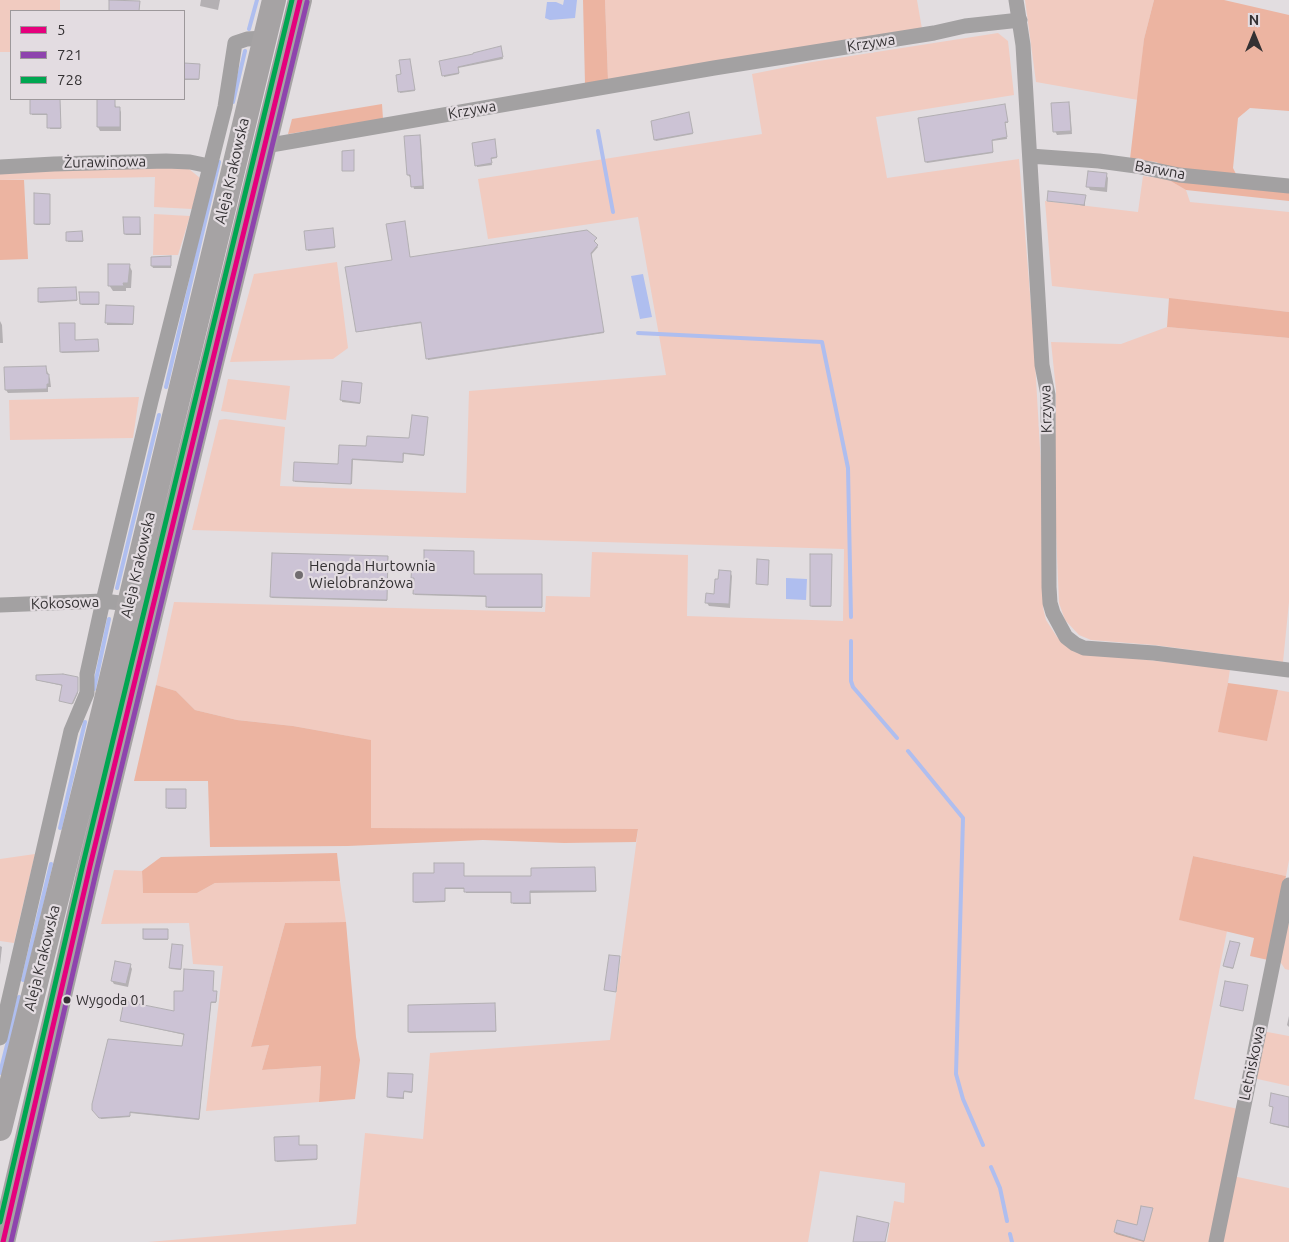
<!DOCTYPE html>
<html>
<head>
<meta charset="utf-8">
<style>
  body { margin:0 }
  #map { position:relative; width:1289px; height:1242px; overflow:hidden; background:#e2dde0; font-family:Ubuntu,sans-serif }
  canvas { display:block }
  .legend { position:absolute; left:10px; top:10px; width:175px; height:90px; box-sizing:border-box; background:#e3dce1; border:1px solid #9d989b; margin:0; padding:6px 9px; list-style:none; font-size:15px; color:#343133 }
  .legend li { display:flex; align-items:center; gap:10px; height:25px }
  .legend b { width:25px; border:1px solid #9d989b }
  .north { position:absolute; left:1229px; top:10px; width:50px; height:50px; -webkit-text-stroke:4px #e3dce1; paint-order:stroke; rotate:0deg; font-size:14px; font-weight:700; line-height:20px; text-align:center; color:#343133 }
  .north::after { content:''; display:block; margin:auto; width:18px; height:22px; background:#343133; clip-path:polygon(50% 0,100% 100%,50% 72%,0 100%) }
</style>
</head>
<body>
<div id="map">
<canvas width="1289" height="1242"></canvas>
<ul class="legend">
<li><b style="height:6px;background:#e5007d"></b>5</li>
<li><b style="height:6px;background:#8e44ad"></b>721</li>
<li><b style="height:6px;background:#00a651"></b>728</li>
</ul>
<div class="north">N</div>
</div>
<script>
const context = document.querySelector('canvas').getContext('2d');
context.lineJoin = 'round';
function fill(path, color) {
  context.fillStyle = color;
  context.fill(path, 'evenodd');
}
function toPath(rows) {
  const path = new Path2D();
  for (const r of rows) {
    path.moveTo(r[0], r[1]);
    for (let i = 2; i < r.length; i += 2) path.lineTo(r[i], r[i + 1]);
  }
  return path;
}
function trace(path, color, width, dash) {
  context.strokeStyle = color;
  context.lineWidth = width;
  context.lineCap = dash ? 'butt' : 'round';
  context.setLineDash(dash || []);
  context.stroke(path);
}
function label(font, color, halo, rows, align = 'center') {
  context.font = font + ' Ubuntu,sans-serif';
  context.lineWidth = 4.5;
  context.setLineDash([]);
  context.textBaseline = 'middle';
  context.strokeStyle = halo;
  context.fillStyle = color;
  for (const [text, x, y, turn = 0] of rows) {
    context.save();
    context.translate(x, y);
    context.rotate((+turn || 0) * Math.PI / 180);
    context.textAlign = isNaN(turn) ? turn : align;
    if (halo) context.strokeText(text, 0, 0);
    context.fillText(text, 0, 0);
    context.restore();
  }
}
const green = toPath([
  [0,0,60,0,60,11,11,11,11,52,0,52],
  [605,0,917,0,922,29,608,80],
  [1025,0,1154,0,1144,39,1138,100,1036,82],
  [998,33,1008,41,1014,95,876,117,887,178,1019,159,1034,343,1042,484,1043,608,1046,620,1057,637,1075,652,1230,669,1228,683,1219,732,1267,740,1278,690,1289,692,1289,860,1286,876,1193,856,1180,920,1227,931,1194,1099,1238,1109,1210,1242,887,1242,894,1201,904,1203,905,1183,820,1171,808,1242,148,1242,356,1224,365,1133,423,1139,430,1053,610,1040,638,830,370,828,370,740,293,726,237,720,195,710,176,691,156,685,174,602,545,612,546,596,590,597,592,552,688,555,687,616,843,621,844,549,192,530,219,420,225,419,285,427,280,486,466,493,469,391,666,375,638,217,488,239,478,179,762,134,752,74,812,62],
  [179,167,189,169,200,178,192,209,154,207,155,177,0,180,0,171],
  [1143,176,1167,179,1186,190,1190,202,1289,212,1289,312,1052,286,1045,201,1138,212],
  [154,214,190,216,178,255,153,255],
  [337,262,348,348,333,359,230,362,254,274],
  [1167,327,1289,338,1289,602,1283,662,1154,645,1091,640,1079,635,1065,620,1059,603,1054,484,1056,390,1051,342,1121,344],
  [228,379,290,386,286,420,221,411],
  [139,397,133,438,10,440,9,400],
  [35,854,14,943,0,941,0,859],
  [114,870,142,871,143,893,197,893,215,883,340,881,346,922,285,923,251,1047,269,1045,262,1070,321,1066,319,1102,206,1111,223,966,193,964,189,923,101,924],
  [1289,904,1289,970,1285,969,1279,960],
  [1262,1031,1289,1036,1289,1086,1253,1078],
  [1233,1176,1289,1188,1289,1242,1220,1242]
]);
const forest = toPath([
  [583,0,605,0,608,80,585,84],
  [1154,0,1224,0,1289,15,1289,111,1250,108,1238,118,1233,168,1237,176,1170,169,1156,162,1130,159,1144,39],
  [382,104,383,119,288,134,292,119],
  [1167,179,1289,191,1289,201,1186,190],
  [0,180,24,180,28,259,0,260],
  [1169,298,1289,312,1289,338,1167,327],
  [1228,683,1278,690,1267,741,1218,732],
  [156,685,176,691,195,710,237,720,293,726,371,740,371,828,638,829,636,842,564,843,483,840,348,846,210,847,208,781,134,781],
  [337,853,340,881,215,883,197,893,143,893,142,871,161,857],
  [1193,856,1286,876,1268,960,1250,956,1254,938,1179,920],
  [346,922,356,1037,360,1060,355,1099,319,1102,321,1066,262,1070,269,1045,251,1047,285,923]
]);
const water = toPath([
  [564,0,577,0,575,18,550,20,545,18,547,2,556,2,563,5],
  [643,274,652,317,640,319,631,276],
  [786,578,807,579,806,600,786,599]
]);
const shadow = toPath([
  [201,0,220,0,218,10,200,6],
  [501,49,503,59,458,68,459,74,444,77,444,76,441,62],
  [410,62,415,91,400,93,397,76,402,75],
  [184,65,199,65,199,80,184,80],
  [31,99,60,99,61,129,50,129,48,115,32,115],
  [114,100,116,108,119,108,121,112,121,131,100,131,98,127],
  [1068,103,1070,107,1072,134,1057,135,1055,131],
  [1005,107,1008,123,1005,123,1007,139,992,141,993,153,927,163,926,162],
  [689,115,693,134,656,141,655,140],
  [419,137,421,140,424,189,414,189,411,178,408,175],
  [495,142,497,158,491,159,492,165,477,167,477,166],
  [1106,174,1108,178,1107,192,1090,190,1088,186],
  [49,195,50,225,36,225,35,224],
  [1085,196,1085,206,1049,200],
  [140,218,141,235,126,235,125,234],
  [333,231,335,248,308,251,305,232],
  [82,232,83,242,68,242,68,241],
  [596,238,594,243,598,247,591,255,604,333,428,360,422,323,358,332,357,331,410,258],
  [171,257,171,268,153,268,152,266,152,258],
  [129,265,132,271,131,288,126,288,126,291,113,291,109,285],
  [76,288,77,301,40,303,39,301],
  [99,295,99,305,82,305,81,304],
  [107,307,134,309,133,325,107,325],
  [0,321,2,325,3,343,0,343],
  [75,325,75,341,98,341,99,352,62,353,61,352],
  [46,368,50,379,51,387,48,387,48,392,8,393,6,390],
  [343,383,361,384,360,404,342,402],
  [427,418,424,456,404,454,403,463,353,460,352,484,295,482,295,481,339,465,367,448,411,440],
  [832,557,831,607,812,607,811,606],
  [387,558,387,601,272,598,271,597],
  [413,566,474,575,542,577,542,608,488,608,487,597,415,595,415,579,413,578],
  [730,572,732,576,730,608,709,606,707,603,715,595,719,580],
  [37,680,78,680,78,693,73,704,61,701,63,686],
  [186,791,186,809,168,809,168,807],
  [464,865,464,878,532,877,595,869,596,892,530,893,531,904,513,904,512,893,466,893,466,889,445,889,445,902,415,903,414,901,436,874],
  [168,932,168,940,145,940,144,939],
  [1239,944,1233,969,1225,967,1225,966],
  [0,946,2,947,0,965],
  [182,947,181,970,171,969,170,968],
  [130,965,132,969,128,987,114,984,112,981],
  [213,972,213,993,217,994,216,1003,211,1003,199,1120,130,1113,130,1117,101,1119,95,1111,183,1047,185,1035,121,1021,175,1013,184,992],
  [1247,987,1243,1011,1223,1007,1222,1006],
  [495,1005,496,1032,410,1033,409,1032],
  [1289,1016,1289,1027,1287,1025],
  [413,1077,412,1093,404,1092,404,1099,389,1098,388,1096],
  [1289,1098,1289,1128,1272,1124,1274,1108,1270,1106],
  [299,1147,317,1147,317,1160,277,1162,276,1160],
  [1152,1209,1144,1242,1116,1234,1115,1232,1138,1227]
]);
const stream = toPath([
  [249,29,257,0],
  [233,102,245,51],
  [598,131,613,212],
  [638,333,822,342,848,468,851,617],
  [166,387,219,162],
  [117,588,159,415],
  [851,641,851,681,853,687,897,738],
  [94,689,109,619],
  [908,751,963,818,956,1074,963,1099,983,1145],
  [60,828,85,722],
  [23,980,51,864],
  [0,1073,19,997],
  [991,1167,1000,1188,1007,1221],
  [1010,1234,1012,1242]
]);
const building = toPath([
  [109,0,140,1,139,11,109,11,109,0],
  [501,46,503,57,458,67,459,73,442,76,439,61,473,54,473,53,501,46],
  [410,59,415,90,398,92,396,75,401,74,399,60,410,59],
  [184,63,200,64,199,79,184,79,184,63],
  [30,99,60,99,61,128,47,128,47,114,30,114,30,99],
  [97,99,115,99,115,107,120,107,120,127,97,127,97,99],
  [1069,102,1071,131,1053,132,1051,103,1069,102],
  [1005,104,1008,122,1005,122,1007,137,992,140,993,152,925,162,918,118,1005,104],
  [689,112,693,133,654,140,651,121,689,112],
  [420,135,423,186,411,187,410,175,407,175,404,136,420,135],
  [495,139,497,157,491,158,492,163,475,166,472,143,495,139],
  [354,150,354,171,342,171,342,151,354,150],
  [1088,171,1107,173,1105,188,1086,187,1088,171],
  [1048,191,1086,195,1084,205,1047,201,1048,191],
  [34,193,50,194,50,224,34,224,34,193],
  [123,217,140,217,140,234,124,234,123,217],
  [405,221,410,257,587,230,597,238,594,241,598,245,591,253,604,332,426,359,421,322,356,332,345,267,392,260,386,224,405,221],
  [333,228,335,247,306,250,304,231,333,228],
  [82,231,83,241,66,241,66,232,82,231],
  [171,256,171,266,151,266,151,257,171,256],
  [108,264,130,264,128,283,123,283,124,286,108,286,108,264],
  [76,287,77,300,38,302,38,288,76,287],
  [79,292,99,292,99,304,80,304,79,292],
  [106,305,134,306,133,324,105,323,106,305],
  [59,323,75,323,75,340,98,339,99,351,60,352,59,323],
  [46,366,47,374,49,374,49,384,47,384,47,389,5,390,4,367,46,366],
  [342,381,362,383,360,403,340,400,342,381],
  [412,415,428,417,424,455,403,453,403,462,352,459,351,484,293,481,294,462,338,464,339,445,366,446,367,436,409,438,412,415],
  [424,550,474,551,474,574,542,574,542,607,486,607,486,596,413,594,414,578,411,578,412,565,424,565,424,550],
  [272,553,388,556,387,600,270,597,272,553],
  [810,554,832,554,831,606,810,606,810,554],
  [757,559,769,560,768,585,756,584,757,559],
  [719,570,731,571,729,604,705,603,706,593,714,594,715,579,718,579,719,570],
  [63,674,78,677,78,691,72,704,59,701,62,685,36,680,36,675,63,674],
  [166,789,186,789,186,808,166,808,166,789],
  [434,863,464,863,464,876,531,876,531,868,595,867,596,891,530,891,530,903,511,903,511,892,464,892,464,888,445,888,445,901,413,902,413,873,434,873,434,863],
  [143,929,168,929,168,939,143,939,143,929],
  [1230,941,1240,943,1233,968,1223,966,1230,941],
  [172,944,183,945,181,969,169,968,172,944],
  [609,955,620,956,616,992,604,990,609,955],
  [115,961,131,964,126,984,111,981,115,961],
  [184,969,214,971,213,991,217,991,216,1002,211,1002,199,1119,130,1112,130,1116,99,1118,92,1110,92,1104,108,1039,182,1046,184,1034,120,1021,124,1001,174,1011,174,991,183,991,184,969],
  [1225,981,1248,985,1243,1011,1220,1006,1225,981],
  [495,1003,496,1031,408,1032,408,1005,495,1003],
  [388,1073,413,1074,412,1092,404,1091,403,1098,387,1097,388,1073],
  [1271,1093,1289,1097,1289,1127,1270,1123,1273,1107,1269,1106,1271,1093],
  [299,1136,299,1145,317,1145,317,1159,275,1161,274,1137,299,1136],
  [1141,1206,1153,1208,1144,1241,1114,1232,1117,1220,1137,1225,1141,1206],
  [857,1216,889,1223,885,1242,853,1242,857,1216]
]);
const minor = toPath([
  [1016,0,1023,45,1042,365,1048,395,1049,587,1050,603,1053,613,1066,637,1075,644,1084,648,1154,653,1289,670],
  [265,146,714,68,934,33,965,26,1020,20],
  [1030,156,1099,161,1136,166,1179,175,1289,186],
  [0,167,54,164,166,161,190,162,209,166],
  [0,605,103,601,129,604],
  [0,1038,71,731,87,693,87,674,103,601,151,401,225,107,235,43,247,39,264,38],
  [1216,1242,1289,885]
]);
const primary = toPath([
  [0,1129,103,712,274,0],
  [3,1242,90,866,300,0]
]);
const bus1 = toPath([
  [3,1242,90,866,300,0]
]);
const bus2 = toPath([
  [11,1242,97,868,307,2]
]);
const bus3 = toPath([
  [0,1222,83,864,292,0]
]);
const markers = [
  [299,575,5,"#716d70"],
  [67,1000,4.5,"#343133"]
];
const busNames = [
  ["Wygoda 01",76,1000]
];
const streetNames = [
  ["Krzywa",871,43,-9],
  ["Krzywa",472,110,-10],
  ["Żurawinowa",105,162,-1],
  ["Barwna",1160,170,10],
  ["Aleja Krakowska",232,171,-77],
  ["Krzywa",1046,409,-92],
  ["Aleja Krakowska",138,565,-77],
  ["Kokosowa",65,603,-2],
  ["Aleja Krakowska",42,958,-76],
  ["Letniskowa",1252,1063,-78]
];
const poiNames = [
  ["Hengda Hurtownia",309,566],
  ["Wielobranżowa",309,583]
];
fill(green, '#f1cbc0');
fill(forest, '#ecb4a1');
fill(water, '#afbeef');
fill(shadow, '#0003');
trace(stream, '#afbeef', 4);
fill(building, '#ccc3d5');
trace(building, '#b2afb2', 1);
trace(minor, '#a3a1a2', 15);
trace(primary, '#a6a3a4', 24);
trace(bus1, '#e5007d', 5);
trace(bus2, '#8e44ad', 5);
trace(bus3, '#00a651', 5);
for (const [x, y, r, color] of markers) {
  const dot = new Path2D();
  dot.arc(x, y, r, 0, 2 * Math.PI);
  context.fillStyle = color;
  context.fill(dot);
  trace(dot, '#e3dce1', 2);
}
label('14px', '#343133', '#e3dce1', busNames, 'left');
label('15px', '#343133', '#e3dce1', streetNames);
label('15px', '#343133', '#e3dce1', poiNames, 'left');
</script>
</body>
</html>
